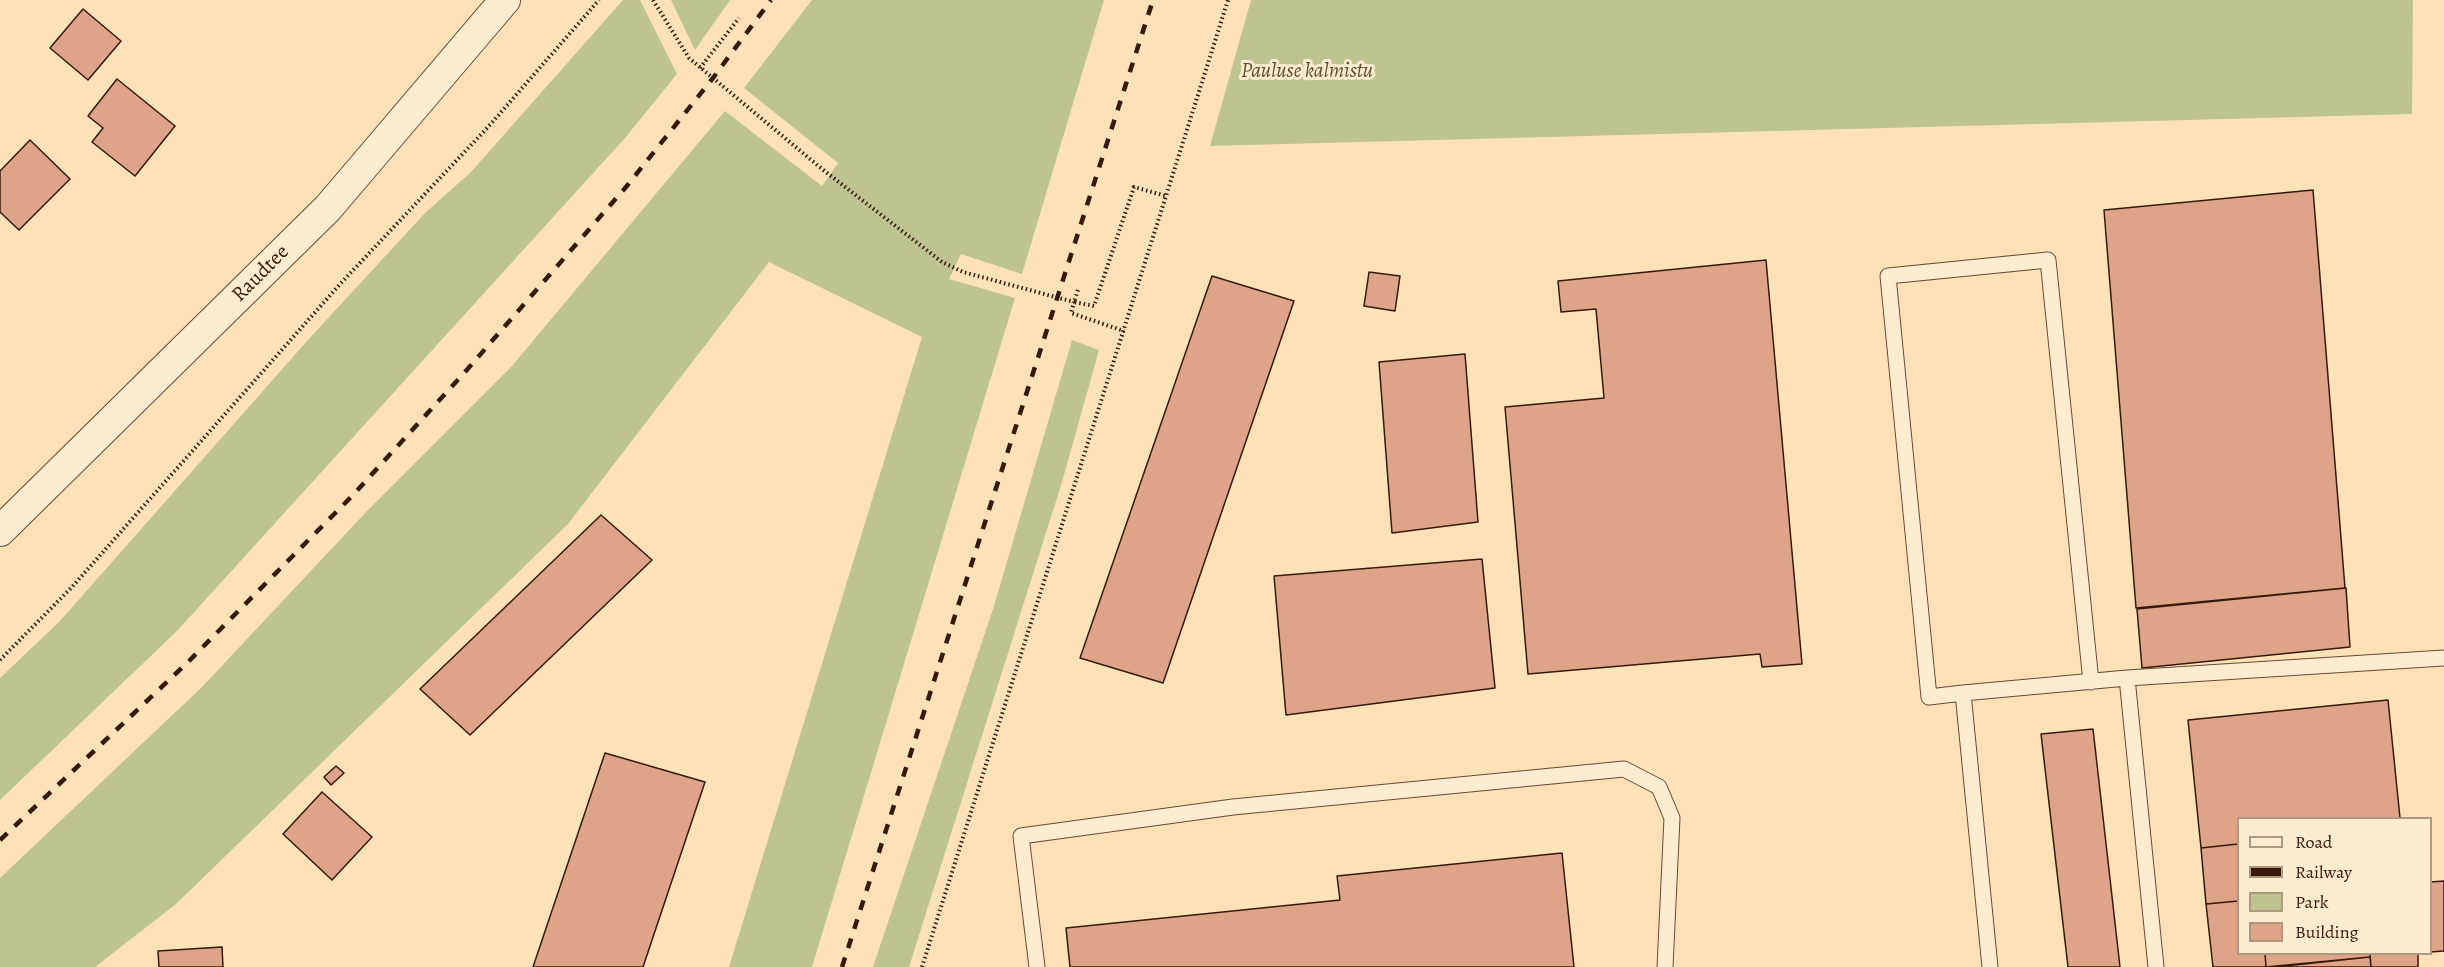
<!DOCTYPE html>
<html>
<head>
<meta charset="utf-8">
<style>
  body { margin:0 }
  #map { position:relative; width:2444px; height:967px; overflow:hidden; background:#fde2b8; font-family:Alegreya,serif }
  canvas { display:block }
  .legend { position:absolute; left:2237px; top:817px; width:195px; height:138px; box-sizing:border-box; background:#feecd1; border:2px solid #af9781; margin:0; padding:8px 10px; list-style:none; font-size:18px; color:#381808 }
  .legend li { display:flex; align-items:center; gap:12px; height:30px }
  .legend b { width:30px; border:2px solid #af9781 }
</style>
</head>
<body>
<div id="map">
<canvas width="2444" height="967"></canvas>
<ul class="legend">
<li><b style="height:8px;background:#feecd1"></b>Road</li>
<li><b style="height:8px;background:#381808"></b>Railway</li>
<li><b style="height:16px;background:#bdc490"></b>Park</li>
<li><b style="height:16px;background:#dea488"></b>Building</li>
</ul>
</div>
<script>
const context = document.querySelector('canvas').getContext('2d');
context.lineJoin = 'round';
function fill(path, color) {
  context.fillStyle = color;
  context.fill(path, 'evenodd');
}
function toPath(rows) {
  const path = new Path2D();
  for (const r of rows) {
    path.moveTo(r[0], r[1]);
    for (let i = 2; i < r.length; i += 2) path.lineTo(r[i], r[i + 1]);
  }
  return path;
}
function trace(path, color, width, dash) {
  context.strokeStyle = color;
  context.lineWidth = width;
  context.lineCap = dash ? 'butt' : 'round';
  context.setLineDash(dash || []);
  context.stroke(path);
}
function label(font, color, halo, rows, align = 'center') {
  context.font = font + ' Alegreya,serif';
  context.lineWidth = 6;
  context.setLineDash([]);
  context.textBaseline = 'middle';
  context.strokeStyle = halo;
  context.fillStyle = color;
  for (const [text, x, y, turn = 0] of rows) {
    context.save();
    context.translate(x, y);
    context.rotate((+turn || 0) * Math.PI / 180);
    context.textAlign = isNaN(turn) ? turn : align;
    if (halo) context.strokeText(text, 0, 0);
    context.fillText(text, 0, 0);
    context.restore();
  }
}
const green = toPath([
  [623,0,640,0,677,74,625,138,177,631,0,800,0,678,60,621,307,341,425,213,471,172],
  [671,0,730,0,695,50],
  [812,0,1104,0,1022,274,961,254,949,279,1015,298,812,967,729,967,922,337,769,262,568,524,176,904,95,967,0,967,0,878,202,687,367,511,512,366,725,111,822,186,838,163,744,88],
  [1251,0,2413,0,2412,114,1210,146],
  [1072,340,1099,350,1062,482,909,967,873,967,994,606]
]);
const building = toPath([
  [83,9,121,41,88,80,50,48,83,9],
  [117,79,175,126,135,176,92,142,103,128,88,116,117,79],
  [30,140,70,179,19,230,0,212,0,171,30,140],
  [2313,190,2345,588,2136,608,2104,210,2313,190],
  [1766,260,1802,664,1762,667,1760,654,1528,674,1505,407,1604,398,1596,309,1561,312,1558,281,1766,260],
  [1369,272,1400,276,1395,311,1364,306,1369,272],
  [1212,276,1294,301,1163,683,1080,658,1212,276],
  [1465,354,1478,522,1392,533,1379,362,1465,354],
  [601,515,652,560,470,735,420,689,601,515],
  [1482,559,1495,688,1286,715,1274,576,1482,559],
  [2346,588,2350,647,2142,668,2137,609,2346,588],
  [2388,700,2400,818,2238,818,2238,844,2201,848,2188,720,2388,700],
  [2093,729,2120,967,2068,967,2041,734,2093,729],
  [605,753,705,782,643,967,533,967,605,753],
  [336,766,344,773,331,785,324,777,336,766],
  [322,792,372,837,332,880,283,834,322,792],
  [2238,844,2238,901,2206,904,2201,848,2238,844],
  [1562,853,1574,967,1070,967,1066,928,1340,900,1337,876,1562,853],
  [2444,881,2444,951,2430,952,2430,882,2444,881],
  [2238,901,2238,954,2265,954,2266,967,2213,967,2206,904,2238,901],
  [222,947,223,967,159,967,158,951,222,947],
  [2265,954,2370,954,2370,957,2266,967,2265,954],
  [2370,954,2418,954,2418,967,2371,967,2370,954],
  [2370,957,2371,967,2276,967,2370,957]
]);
const path = toPath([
  [653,0,689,58,822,169,942,262,963,272,1074,302,1071,313,1124,331],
  [700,68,739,18],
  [1078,290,1074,302,1094,306,1134,187,1166,196],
  [0,660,72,587,341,283,489,126,599,0],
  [922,967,1228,0]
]);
const service = toPath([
  [2127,678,2156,967],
  [1963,693,1929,697,1888,276,2048,260,2091,682],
  [1037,967,1021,836,1233,807,1624,769,1659,787,1672,818,1665,967],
  [1990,967,1963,693,2127,678,2444,658]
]);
const minor = toPath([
  [0,531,328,208,505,0]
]);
const rail = toPath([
  [0,840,188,662,353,495,465,372,626,187,713,78,771,0],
  [842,967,1153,0]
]);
const parkNames = [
  ["Pauluse kalmistu",1307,72]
];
const streetNames = [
  ["Raudtee",261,274,-45]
];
fill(green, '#bdc490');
fill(building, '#dea488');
trace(building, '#381808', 1.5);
trace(service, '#694a34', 17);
trace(minor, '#694a34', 32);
trace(path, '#381808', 4, [1.5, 3]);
trace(service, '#feecd1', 15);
trace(minor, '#feecd1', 30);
trace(rail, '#381808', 4.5, [10, 10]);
label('italic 21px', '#604c31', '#feecd1', parkNames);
label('21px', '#381808', '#feecd1', streetNames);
</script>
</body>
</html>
